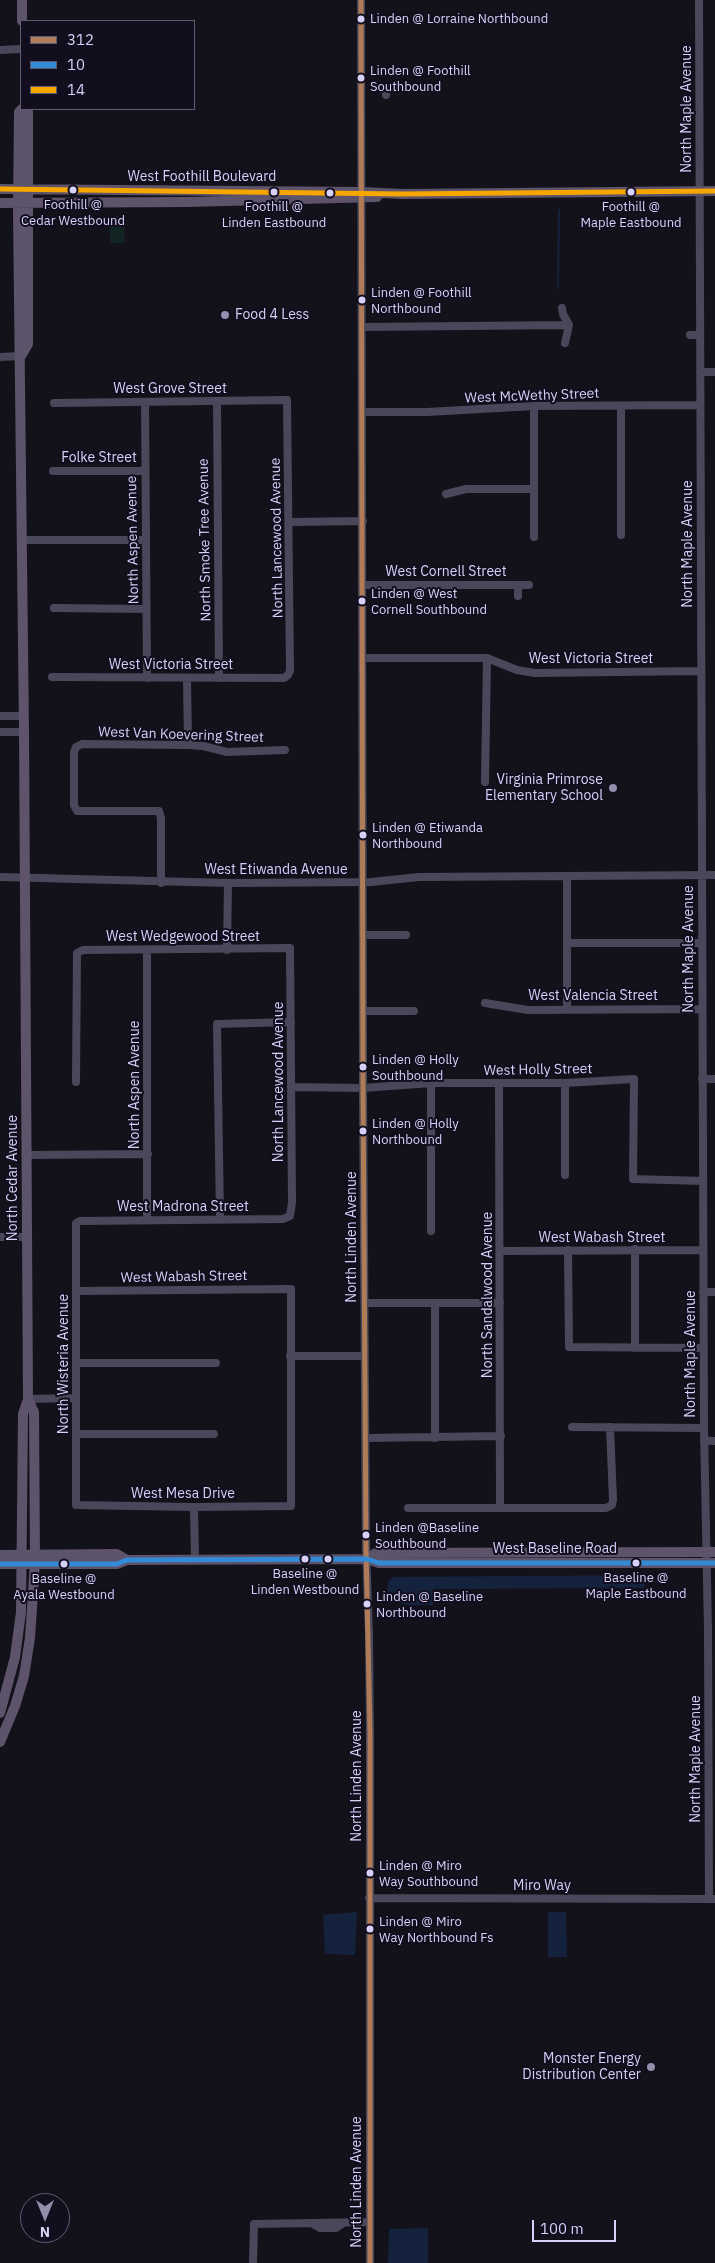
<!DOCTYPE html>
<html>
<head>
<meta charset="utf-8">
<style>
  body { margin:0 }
  #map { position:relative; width:715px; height:2263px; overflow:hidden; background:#13121a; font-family:"IBM Plex Sans",sans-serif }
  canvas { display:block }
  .legend { position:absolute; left:20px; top:20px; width:175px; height:90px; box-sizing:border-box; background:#120e1d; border:1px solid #615c75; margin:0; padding:6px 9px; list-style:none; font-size:15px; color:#d7d0f9 }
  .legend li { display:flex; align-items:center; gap:10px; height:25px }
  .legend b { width:25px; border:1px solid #615c75 }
  .north { position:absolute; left:20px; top:2193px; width:50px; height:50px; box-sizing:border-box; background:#120e1d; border:1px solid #615c75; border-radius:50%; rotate:180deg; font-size:14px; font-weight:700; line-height:20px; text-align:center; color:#d7d0f9 }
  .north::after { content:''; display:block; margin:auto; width:18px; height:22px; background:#928eab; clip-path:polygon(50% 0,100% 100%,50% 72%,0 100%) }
  .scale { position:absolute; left:532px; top:2220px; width:84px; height:22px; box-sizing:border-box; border:2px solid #d7d0f9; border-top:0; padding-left:6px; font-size:15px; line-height:18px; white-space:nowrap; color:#d7d0f9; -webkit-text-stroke:4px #120e1d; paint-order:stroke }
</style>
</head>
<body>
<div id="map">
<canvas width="715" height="2263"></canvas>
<ul class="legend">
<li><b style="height:6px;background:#b07c57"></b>312</li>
<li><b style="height:6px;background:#338bd7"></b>10</li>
<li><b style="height:6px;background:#f7a600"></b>14</li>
</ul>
<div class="north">N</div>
<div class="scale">100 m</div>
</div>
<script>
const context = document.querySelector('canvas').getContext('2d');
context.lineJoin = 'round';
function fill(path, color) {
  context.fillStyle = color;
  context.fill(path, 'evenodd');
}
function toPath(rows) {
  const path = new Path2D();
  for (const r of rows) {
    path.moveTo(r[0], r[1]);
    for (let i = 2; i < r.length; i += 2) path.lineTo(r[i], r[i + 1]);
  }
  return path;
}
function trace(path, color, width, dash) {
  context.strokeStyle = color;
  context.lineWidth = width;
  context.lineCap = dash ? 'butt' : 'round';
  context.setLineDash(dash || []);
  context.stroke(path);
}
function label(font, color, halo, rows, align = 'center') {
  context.font = font + ' "IBM Plex Sans",sans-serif';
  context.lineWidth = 4;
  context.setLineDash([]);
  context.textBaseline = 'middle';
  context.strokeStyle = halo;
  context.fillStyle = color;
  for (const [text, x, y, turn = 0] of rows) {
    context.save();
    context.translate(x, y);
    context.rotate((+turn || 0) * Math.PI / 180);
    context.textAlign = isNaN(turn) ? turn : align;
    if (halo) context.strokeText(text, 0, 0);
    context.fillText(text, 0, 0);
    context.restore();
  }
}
const green = toPath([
  [110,216,124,216,125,243,110,243]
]);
const water = toPath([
  [644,1575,644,1588,433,1589,433,1605,408,1605,389,1601,387,1598,388,1581,393,1577],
  [357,1912,355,1955,325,1954,323,1915],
  [548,1912,566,1912,567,1957,548,1957],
  [428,2228,428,2263,388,2263,389,2229]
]);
const stream = toPath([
  [558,288,559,210]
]);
const minor = toPath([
  [361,0,363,1088,366,1547,369,1636,370,1733,370,2263],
  [699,0,704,1428,708,1630,709,1899],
  [0,50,21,49],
  [386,89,386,95],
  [562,308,563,314,569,325,565,343],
  [363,327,569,325],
  [690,335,700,335],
  [0,357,21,356],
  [700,372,715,372],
  [145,402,147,678],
  [217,402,219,678],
  [534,406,534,537],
  [363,412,427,412,534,406,700,405],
  [53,471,145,471],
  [446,494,466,489,534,489],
  [290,522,363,521],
  [621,535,621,406],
  [22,540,145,540],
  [364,585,529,585],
  [518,585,518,596],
  [54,608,146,609],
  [363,658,487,658,517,670,535,673,701,671],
  [52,677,284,678,288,675,290,671,287,400,54,403],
  [187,678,188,745],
  [0,716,24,716],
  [0,732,24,732],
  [485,782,487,658],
  [567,876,567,1010],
  [0,877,229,883,371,882,419,877,715,875],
  [161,883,161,818,159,811,77,811,74,805,74,752,76,747,82,744,188,745,203,746,227,752,285,750],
  [364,935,406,935],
  [567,943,702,943],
  [147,950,147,1220],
  [227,950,228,883],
  [485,1003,528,1010,702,1009],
  [363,1011,414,1011],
  [702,1079,715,1079],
  [76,1082,77,953,83,950,290,948,292,1202,290,1216,283,1219,80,1221,76,1223,76,1505,194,1507,291,1506,291,1289,76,1291],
  [431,1083,431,1231],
  [499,1083,500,1507],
  [565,1083,565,1175],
  [291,1087,363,1088,431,1083,565,1083,634,1079,633,1179,703,1181],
  [26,1155,148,1154],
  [220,1219,217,1024,291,1022],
  [0,1237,27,1237],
  [635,1249,635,1348],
  [568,1250,569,1347,703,1348],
  [500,1251,703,1250],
  [703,1292,715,1292],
  [365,1303,500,1303],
  [290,1356,365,1356],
  [76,1363,216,1363],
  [28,1399,76,1398],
  [572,1427,704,1428],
  [76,1434,214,1434],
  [366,1438,501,1436],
  [435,1438,435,1303],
  [704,1441,715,1441],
  [194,1507,195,1560],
  [408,1508,606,1508,612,1505,613,1500,610,1427],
  [369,1898,715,1899],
  [313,2224,320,2228,336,2228,342,2224],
  [253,2263,254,2224,370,2222]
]);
const major = toPath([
  [22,21,22,0],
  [0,189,361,192,403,194,715,191],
  [0,203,187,202,377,197],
  [21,356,28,344,28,112,24,109],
  [0,1555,117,1554,127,1560],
  [367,1559,376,1553,715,1552],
  [0,1564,117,1564,127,1560,367,1559,379,1563,715,1563],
  [0,1713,15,1657,21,1612,23,1414,28,1399,24,732,18,212,19,112,22,109],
  [0,1742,15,1706,24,1676,30,1638,35,1563,34,1412,28,1399]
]);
const bus1 = toPath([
  [361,0,363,1088,366,1547,370,1733,370,2263]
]);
const bus2 = toPath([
  [0,1564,117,1564,127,1560,367,1559,379,1563,715,1563]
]);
const bus3 = toPath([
  [0,189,403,194,715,191]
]);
const markers = [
  [361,19,4.5,"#d7d0f9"],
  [361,78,4.5,"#d7d0f9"],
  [73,190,4.5,"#d7d0f9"],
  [274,192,4.5,"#d7d0f9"],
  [631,192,4.5,"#d7d0f9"],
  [330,193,4.5,"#d7d0f9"],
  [362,300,4.5,"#d7d0f9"],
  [225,315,5,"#928eab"],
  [362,601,4.5,"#d7d0f9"],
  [613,788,5,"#928eab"],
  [363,835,4.5,"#d7d0f9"],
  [363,1067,4.5,"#d7d0f9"],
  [363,1131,4.5,"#d7d0f9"],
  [366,1535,4.5,"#d7d0f9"],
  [305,1559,4.5,"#d7d0f9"],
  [328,1559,4.5,"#d7d0f9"],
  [636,1563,4.5,"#d7d0f9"],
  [64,1564,4.5,"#d7d0f9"],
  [367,1604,4.5,"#d7d0f9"],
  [370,1873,4.5,"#d7d0f9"],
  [370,1929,4.5,"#d7d0f9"],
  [651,2067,5,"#928eab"]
];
const busNames = [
  ["Linden @ Lorraine Northbound",370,19],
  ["Linden @ Foothill",370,71],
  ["Southbound",370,87],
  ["Foothill @",73,205,"center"],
  ["Cedar Westbound",73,221,"center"],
  ["Foothill @",274,207,"center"],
  ["Linden Eastbound",274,223,"center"],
  ["Foothill @",631,207,"center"],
  ["Maple Eastbound",631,223,"center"],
  ["Linden @ Foothill",371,293],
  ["Northbound",371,309],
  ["Linden @ West",371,594],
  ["Cornell Southbound",371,610],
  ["Linden @ Etiwanda",372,828],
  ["Northbound",372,844],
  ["Linden @ Holly",372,1060],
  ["Southbound",372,1076],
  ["Linden @ Holly",372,1124],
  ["Northbound",372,1140],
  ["Linden @Baseline",375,1528],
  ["Southbound",375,1544],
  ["Baseline @",305,1574,"center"],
  ["Linden Westbound",305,1590,"center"],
  ["Baseline @",636,1578,"center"],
  ["Maple Eastbound",636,1594,"center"],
  ["Baseline @",64,1579,"center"],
  ["Ayala Westbound",64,1595,"center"],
  ["Linden @ Baseline",376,1597],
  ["Northbound",376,1613],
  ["Linden @ Miro",379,1866],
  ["Way Southbound",379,1882],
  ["Linden @ Miro",379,1922],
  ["Way Northbound Fs",379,1938]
];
const streetNames = [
  ["North Maple Avenue",687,109,-90],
  ["West Foothill Boulevard",202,177],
  ["West Grove Street",170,389],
  ["West McWethy Street",532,396,-2],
  ["Folke Street",99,458],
  ["North Lancewood Avenue",277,538,-91],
  ["North Aspen Avenue",133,540,-91],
  ["North Smoke Tree Avenue",205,540,-91],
  ["North Maple Avenue",688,544,-90],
  ["West Cornell Street",446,572],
  ["West Victoria Street",591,659],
  ["West Victoria Street",171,665],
  ["West Van Koevering Street",181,735,2],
  ["West Etiwanda Avenue",276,870],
  ["West Wedgewood Street",183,937],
  ["North Maple Avenue",689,949,-90],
  ["West Valencia Street",593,996],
  ["West Holly Street",538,1070,-1],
  ["North Lancewood Avenue",279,1082,-90],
  ["North Aspen Avenue",135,1085,-90],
  ["North Cedar Avenue",13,1178,-90],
  ["West Madrona Street",183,1207],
  ["North Linden Avenue",352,1237,-90],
  ["West Wabash Street",602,1238],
  ["West Wabash Street",184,1277,-1],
  ["North Sandalwood Avenue",488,1295,-90],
  ["North Maple Avenue",691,1354,-90],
  ["North Wisteria Avenue",64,1364,-90],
  ["West Mesa Drive",183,1494],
  ["West Baseline Road",555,1549],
  ["North Maple Avenue",696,1759,-90],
  ["North Linden Avenue",357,1776,-90],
  ["Miro Way",542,1886],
  ["North Linden Avenue",357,2182,-90]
];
const poiNames = [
  ["Food 4 Less",235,315,"left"],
  ["Virginia Primrose",603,780],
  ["Elementary School",603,796],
  ["Monster Energy",641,2059],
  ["Distribution Center",641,2075]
];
fill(green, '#122324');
fill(water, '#14223d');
trace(stream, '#14223d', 2);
trace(minor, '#49485a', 8);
trace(major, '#5d536a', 10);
trace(bus1, '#b07c57', 5);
trace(bus2, '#338bd7', 5);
trace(bus3, '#f7a600', 5);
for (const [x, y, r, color] of markers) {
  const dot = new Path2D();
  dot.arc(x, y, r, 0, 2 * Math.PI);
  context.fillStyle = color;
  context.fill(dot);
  trace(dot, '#120e1d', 2);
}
label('13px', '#d7d0f9', '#120e1d', busNames, 'left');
label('14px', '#d7d0f9', '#120e1d', streetNames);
label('14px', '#d7d0f9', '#120e1d', poiNames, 'right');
</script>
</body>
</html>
